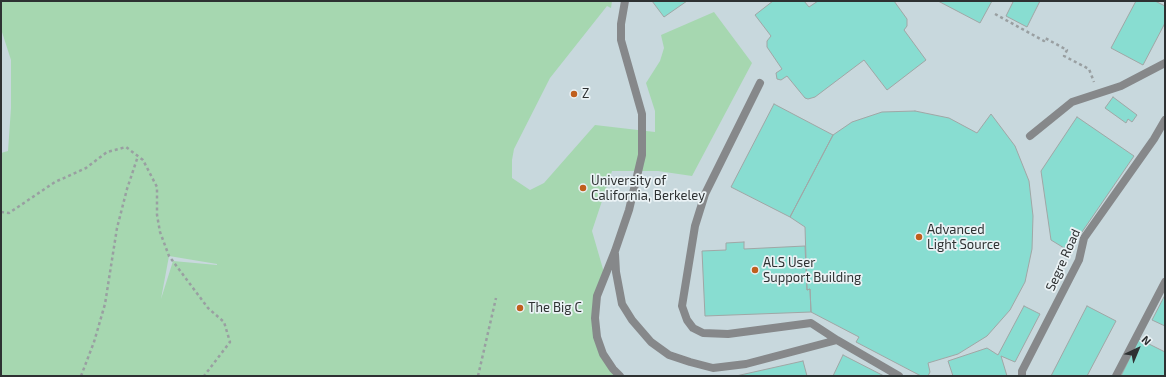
<!DOCTYPE html>
<html>
<head>
<meta charset="utf-8">
<style>
  body { margin:0 }
  #map { position:relative; width:1166px; height:377px; overflow:hidden; background:#dde5e7; font-family:"Exo 2",sans-serif }
  canvas { display:block }
  .frame { position:absolute; inset:0; border:2px solid #2e3132; pointer-events:none }
  .north { position:absolute; left:1118px; top:329px; width:40px; height:40px; -webkit-text-stroke:3px #eaf2f5; paint-order:stroke; rotate:44deg; font-size:11px; font-weight:700; line-height:16px; text-align:center; color:#2e3132 }
  .north::after { content:''; display:block; margin:auto; width:14px; height:18px; background:#2e3132; clip-path:polygon(50% 0,100% 100%,50% 72%,0 100%) }
</style>
</head>
<body>
<div id="map">
<canvas width="1166" height="377"></canvas>
<div class="frame"></div>
<div class="north">N</div>
</div>
<script>
const context = document.querySelector('canvas').getContext('2d');
context.lineJoin = 'round';
function fill(path, color) {
  context.fillStyle = color;
  context.fill(path, 'evenodd');
}
function toPath(rows) {
  const path = new Path2D();
  for (const r of rows) {
    path.moveTo(r[0], r[1]);
    for (let i = 2; i < r.length; i += 2) path.lineTo(r[i], r[i + 1]);
  }
  return path;
}
function trace(path, color, width, dash) {
  context.strokeStyle = color;
  context.lineWidth = width;
  context.lineCap = dash ? 'butt' : 'round';
  context.setLineDash(dash || []);
  context.stroke(path);
}
function label(font, color, halo, rows, align = 'center') {
  context.font = font + ' "Exo 2",sans-serif';
  context.lineWidth = 3.5;
  context.setLineDash([]);
  context.textBaseline = 'middle';
  context.strokeStyle = halo;
  context.fillStyle = color;
  for (const [text, x, y, turn = 0] of rows) {
    context.save();
    context.translate(x, y);
    context.rotate((+turn || 0) * Math.PI / 180);
    context.textAlign = isNaN(turn) ? turn : align;
    if (halo) context.strokeText(text, 0, 0);
    context.fillText(text, 0, 0);
    context.restore();
  }
}
const built = toPath([
  [1,1,1165,1,1165,376,1,376]
]);
const green = toPath([
  [1,1,612,1,611,8,607,6,550,78,514,149,512,160,512,178,530,190,544,183,595,125,655,132,655,111,646,83,660,61,664,48,661,35,714,12,752,63,692,176,658,171,612,171,592,231,605,276,597,296,597,337,620,376,1,376,1,153,8,151,11,108,11,60,1,29],
  [169,256,217,264,217,265,173,261,161,299]
]);
const building = toPath([
  [652,1,687,1,664,17,652,1],
  [773,1,804,1,809,7,818,1,894,1,907,19,907,26,904,30,926,60,887,90,864,60,815,97,808,99,805,98,787,76,781,80,777,79,776,73,782,69,767,47,767,41,771,36,755,15,773,1],
  [938,1,992,1,980,23,938,1],
  [1011,1,1040,1,1027,27,1006,16,1013,2,1011,1],
  [1136,1,1155,1,1165,6,1165,23,1143,65,1111,48,1136,1],
  [1113,97,1137,115,1132,122,1128,119,1126,123,1105,108,1113,97],
  [774,104,833,135,790,217,731,187,774,104],
  [915,111,949,118,977,133,991,114,1015,146,1029,181,1033,216,1032,249,1025,282,1010,310,987,336,958,354,928,363,930,372,928,376,921,376,856,342,859,337,811,312,810,289,807,290,805,227,790,217,833,135,852,122,882,112,915,111],
  [1077,117,1134,156,1069,251,1051,240,1041,171,1077,117],
  [744,242,744,249,805,246,807,290,810,289,811,312,705,316,702,251,726,250,726,243,744,242],
  [1165,295,1165,326,1152,320,1165,295],
  [1024,306,1040,314,1015,362,1001,356,1007,376,953,376,948,361,987,348,998,355,1024,306],
  [1087,306,1116,321,1087,376,1051,376,1087,306],
  [1139,339,1165,352,1165,376,1121,376,1139,339],
  [843,355,884,376,833,376,843,355],
  [803,361,807,376,736,376,803,361]
]);
const path = toPath([
  [995,14,1044,41,1045,38,1067,50,1064,56,1089,69,1094,82],
  [1,212,9,213,55,182,86,168,107,152,126,147,143,160,157,187,157,215,160,232,169,256,208,308,224,322,230,342,204,376],
  [81,376,94,342,105,304,117,228,127,189,138,156],
  [478,376,496,298]
]);
const service = toPath([
  [760,83,705,194,695,226,682,306,687,320,693,328,703,333,728,334,811,323,837,340],
  [1030,136,1072,102,1121,86,1165,63],
  [615,254,616,272,622,304,632,320,651,342,669,355,690,362,713,368,746,364,837,340,899,376],
  [620,376,613,369,603,354,597,337,595,318,597,296,615,251,629,210,642,155,642,114,621,40,621,24,625,1],
  [1022,376,1022,371,1079,260,1084,238,1154,139,1165,120],
  [1116,376,1165,282]
]);
const markers = [
  [574,94,4,"#c05f1d"],
  [583,188,4,"#c05f1d"],
  [919,237,4,"#c05f1d"],
  [755,270,4,"#c05f1d"],
  [520,308,4,"#c05f1d"]
];
const poiNames = [
  ["Z",582,94],
  ["University of",591,181],
  ["California, Berkeley",591,196],
  ["Advanced",927,230],
  ["Light Source",927,245],
  ["ALS User",763,263],
  ["Support Building",763,278],
  ["The Big C",528,308]
];
const streetNames = [
  ["Segre Road",1063,260,-66]
];
fill(built, '#c8d8dd');
fill(green, '#a6d7b0');
fill(building, '#88ddd1');
trace(building, '#a0a7a6', 1);
trace(path, '#999fa1', 2.5, [3, 3]);
trace(service, '#86888a', 8);
for (const [x, y, r, color] of markers) {
  const dot = new Path2D();
  dot.arc(x, y, r, 0, 2 * Math.PI);
  context.fillStyle = color;
  context.fill(dot);
  trace(dot, '#eaf2f5', 1.5);
}
label('13px', '#2e3132', '#eaf2f5', poiNames, 'left');
label('13px', '#2e3132', '#eaf2f5', streetNames);
</script>
</body>
</html>
